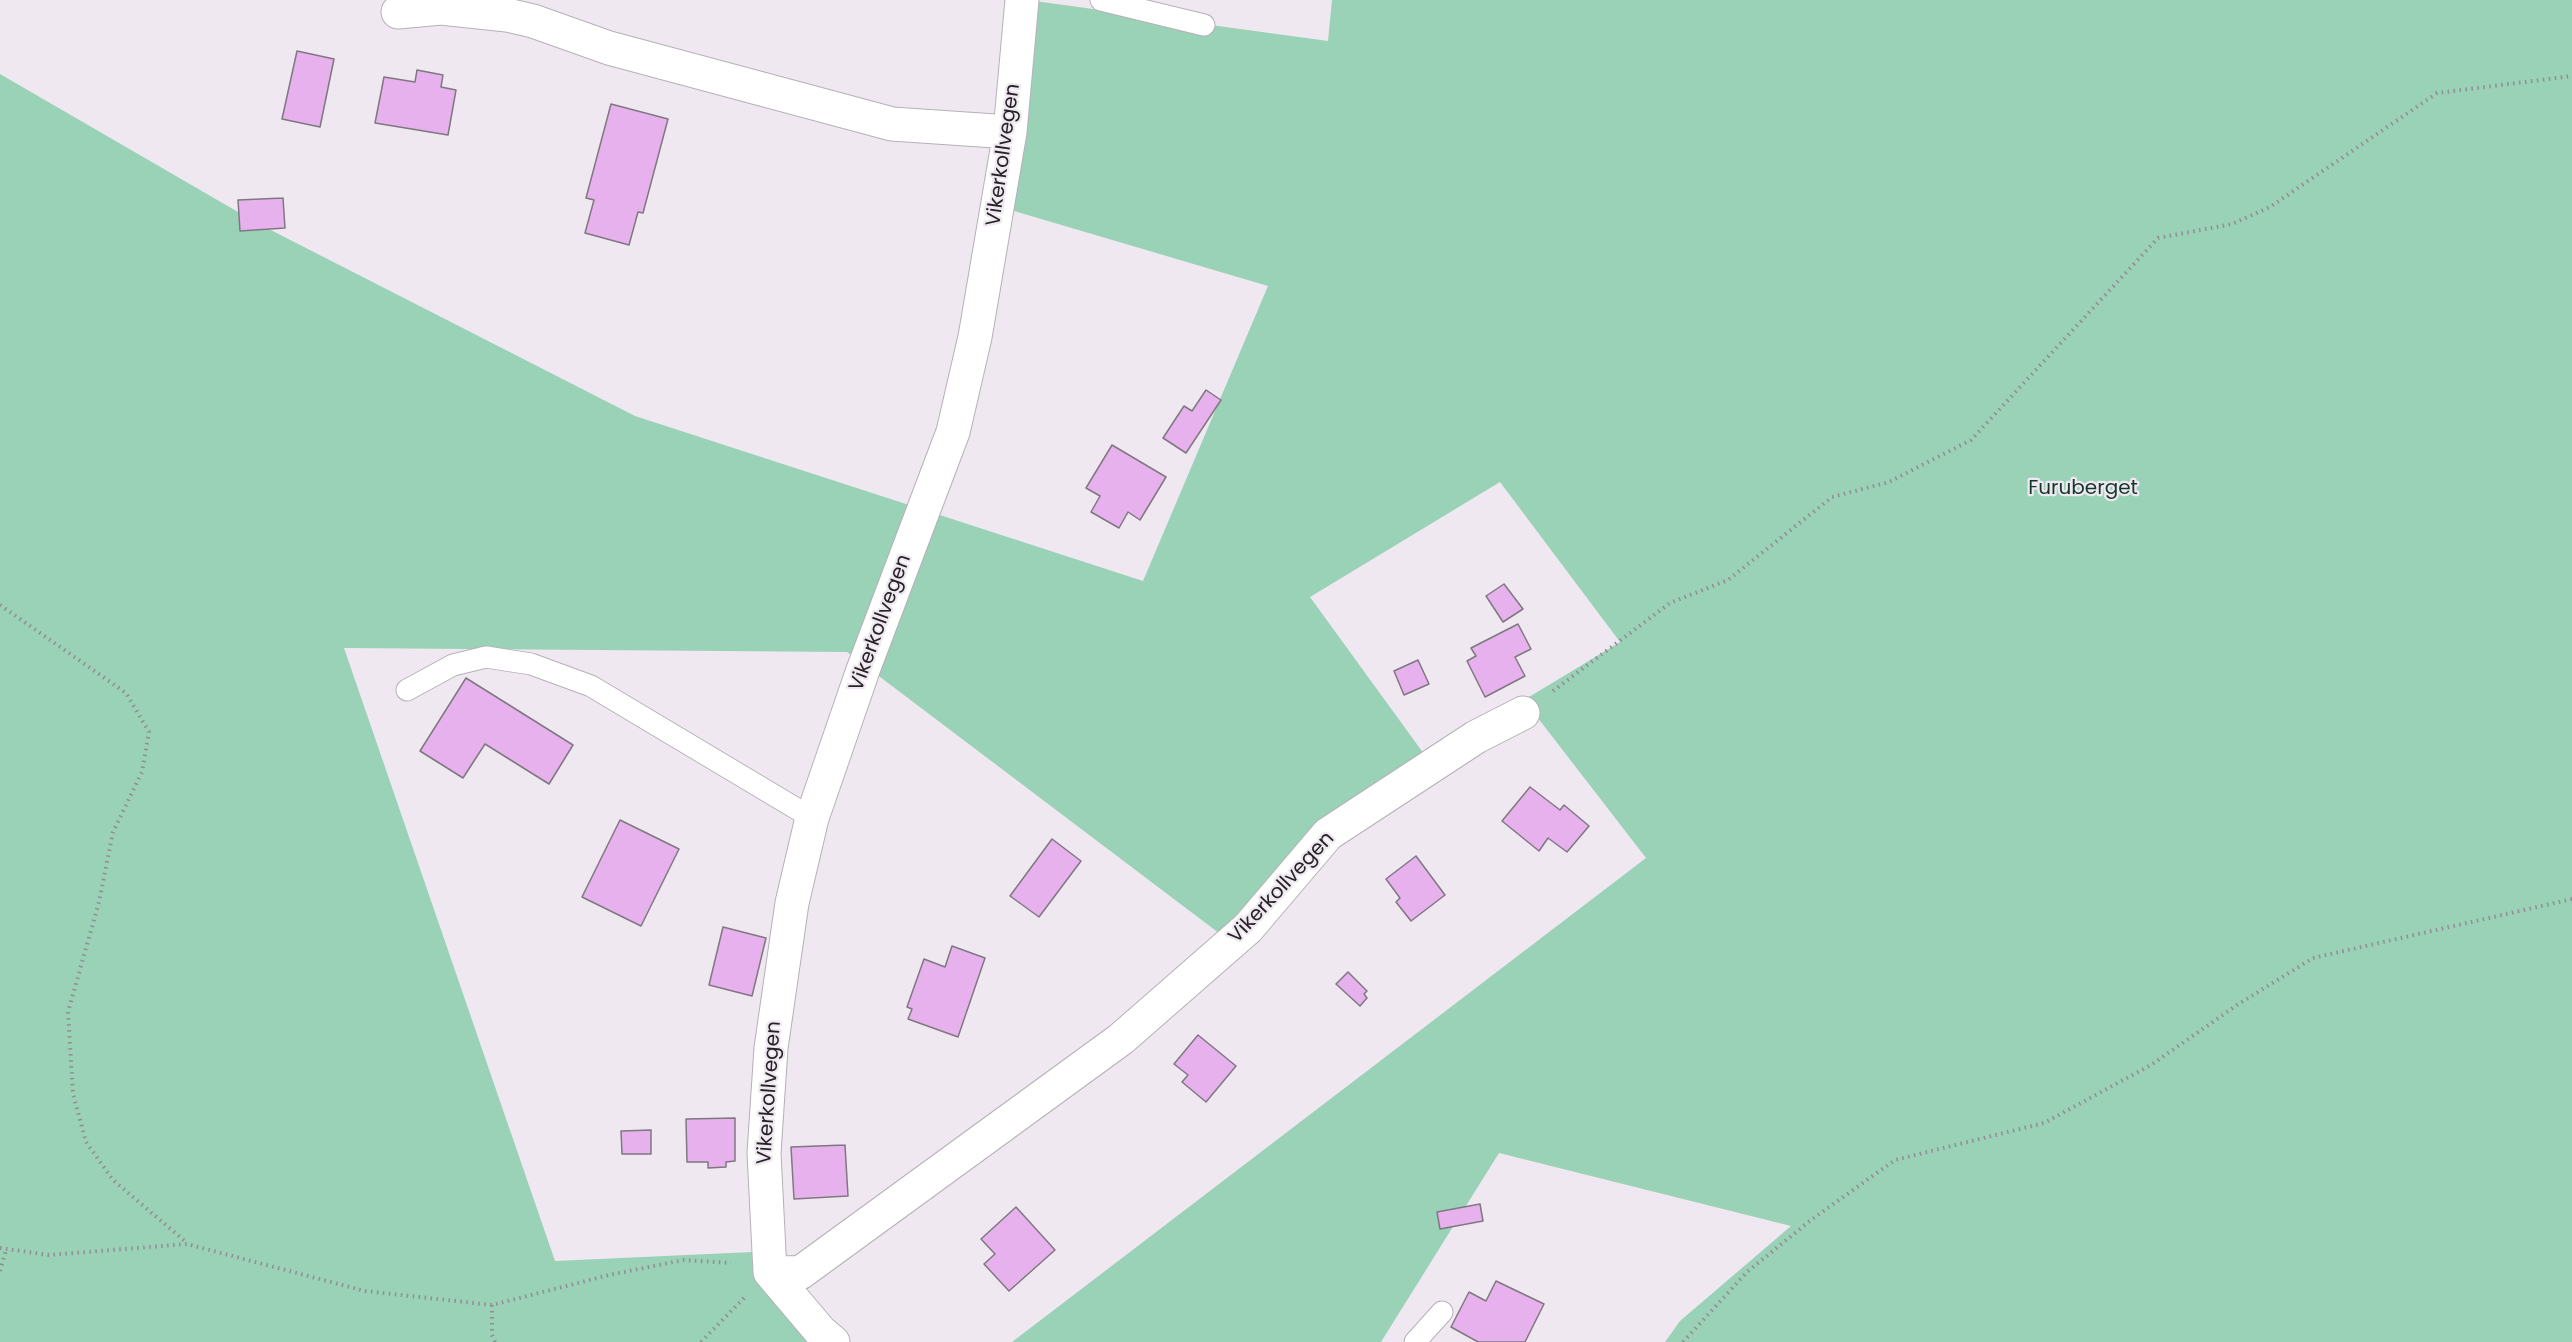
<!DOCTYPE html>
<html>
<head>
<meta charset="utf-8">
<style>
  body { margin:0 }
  canvas { display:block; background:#efe8f0 }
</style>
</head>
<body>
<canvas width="2572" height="1342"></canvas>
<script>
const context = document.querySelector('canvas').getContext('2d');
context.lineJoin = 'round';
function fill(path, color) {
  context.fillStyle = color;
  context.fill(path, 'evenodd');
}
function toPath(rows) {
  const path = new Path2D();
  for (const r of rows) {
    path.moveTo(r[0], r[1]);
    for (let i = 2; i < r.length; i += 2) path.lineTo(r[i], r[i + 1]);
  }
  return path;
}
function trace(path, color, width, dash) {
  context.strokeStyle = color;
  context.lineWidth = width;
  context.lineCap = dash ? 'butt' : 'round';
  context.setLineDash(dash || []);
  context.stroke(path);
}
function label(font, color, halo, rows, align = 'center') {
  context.font = font + ' Poppins,sans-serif';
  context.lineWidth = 4.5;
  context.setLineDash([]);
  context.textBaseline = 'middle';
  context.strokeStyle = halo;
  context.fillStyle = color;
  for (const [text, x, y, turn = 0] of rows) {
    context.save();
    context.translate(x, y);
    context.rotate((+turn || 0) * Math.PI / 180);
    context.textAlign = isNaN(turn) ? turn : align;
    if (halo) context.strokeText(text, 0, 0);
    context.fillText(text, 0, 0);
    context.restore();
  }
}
const green = toPath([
  [1027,0,1328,41,1332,0,2572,0,2572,1342,1665,1342,1680,1321,1791,1226,1499,1153,1381,1342,1012,1342,1646,858,1524,700,1620,642,1500,482,1310,597,1432,765,1328,842,1244,952,847,652,344,648,555,1261,752,1252,828,1327,848,1342,0,1342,0,74,257,223,635,416,1143,581,1268,286,987,203]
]);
const building = toPath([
  [297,51,334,59,320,127,282,119,297,51],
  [417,70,443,75,441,87,456,90,448,135,375,123,384,77,415,82,417,70],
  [611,104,668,119,643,213,638,212,629,245,585,233,594,200,586,198,611,104],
  [283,198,285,228,240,231,238,200,283,198],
  [1206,390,1221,400,1186,453,1163,438,1184,406,1192,411,1206,390],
  [1112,445,1166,477,1140,520,1128,512,1119,528,1091,512,1100,496,1086,488,1112,445],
  [1504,584,1523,609,1503,622,1486,596,1504,584],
  [1518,624,1531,649,1515,657,1525,676,1485,697,1467,661,1476,656,1471,648,1518,624],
  [1418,660,1429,684,1404,695,1394,671,1418,660],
  [466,678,573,745,549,784,485,744,463,778,420,751,466,678],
  [1530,787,1560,810,1564,805,1589,826,1567,852,1548,838,1539,851,1502,821,1530,787],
  [620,820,679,849,641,926,582,897,620,820],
  [1052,839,1081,861,1039,917,1010,896,1052,839],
  [1416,856,1445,895,1411,921,1396,902,1400,898,1386,879,1416,856],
  [723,927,766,938,752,996,709,985,723,927],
  [952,946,985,958,958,1037,908,1019,912,1009,907,1007,924,959,945,967,952,946],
  [1348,972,1367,991,1364,994,1367,998,1360,1006,1336,984,1348,972],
  [1198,1035,1236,1066,1206,1102,1182,1082,1188,1075,1174,1064,1198,1035],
  [735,1118,735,1161,726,1162,726,1167,708,1168,708,1162,687,1162,686,1119,735,1118],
  [651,1130,651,1154,622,1154,621,1131,651,1130],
  [845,1145,848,1196,794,1199,791,1147,845,1145],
  [1480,1204,1483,1221,1440,1229,1437,1212,1480,1204],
  [1016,1207,1055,1250,1009,1291,984,1264,995,1254,981,1239,1016,1207],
  [1496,1281,1544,1304,1525,1342,1478,1342,1451,1327,1469,1292,1486,1301,1496,1281]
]);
const path = toPath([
  [0,605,126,693,149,732,142,772,113,832,99,902,68,1012,73,1094,86,1142,113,1180,187,1243],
  [1553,691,1670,603,1728,580,1832,497,1889,482,1971,440,2158,238,2232,224,2270,207,2437,93,2572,76],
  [0,1248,49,1255,187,1244,365,1291,492,1305,609,1275,683,1260,731,1263],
  [0,1271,6,1250],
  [492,1305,492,1335,495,1342],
  [701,1342,744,1298],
  [1683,1342,1747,1272,1811,1220,1895,1160,2044,1123,2151,1065,2237,1005,2313,958,2572,899]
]);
const lane = toPath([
  [1101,0,1204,25],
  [407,690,453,665,486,657,531,664,591,686,812,818],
  [1415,1342,1442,1312]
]);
const street = toPath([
  [398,12,441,8,507,15,533,21,609,48,892,124,1010,132],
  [770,1272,764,1153,771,1048,792,903,812,818,863,670,953,432,975,337,1010,132,1022,0],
  [770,1272,800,1273,1121,1039,1248,928,1328,834,1476,737,1523,713],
  [770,1272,820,1331,833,1342]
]);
const streetNames = [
  ["Vikerkollvegen",1004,155,-82],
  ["Vikerkollvegen",881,623,-70],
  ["Vikerkollvegen",1282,888,-47],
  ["Vikerkollvegen",770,1093,-86]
];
const parkNames = [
  ["Furuberget",2083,489]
];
fill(green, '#9ad2b7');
fill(building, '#e6b1ed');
trace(building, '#7f7880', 1.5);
trace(lane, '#b7b0b8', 23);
trace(street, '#b7b0b8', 35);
trace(path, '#928d93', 4, [1.5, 4.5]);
trace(lane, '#fff', 21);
trace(street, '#fff', 33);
label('20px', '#262326', '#efe8f0', streetNames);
label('20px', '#133829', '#efe8f0', parkNames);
</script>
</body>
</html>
